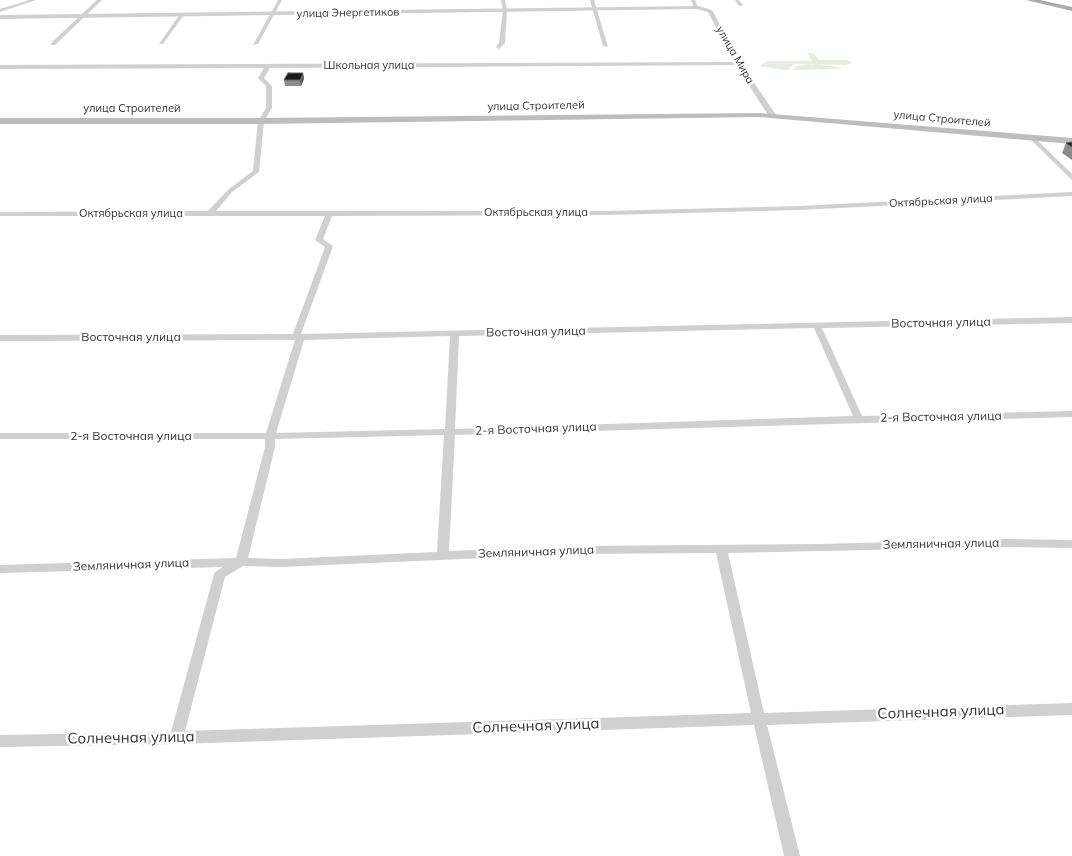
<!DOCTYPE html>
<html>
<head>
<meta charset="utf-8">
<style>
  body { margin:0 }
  canvas { display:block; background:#fff }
</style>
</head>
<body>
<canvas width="1072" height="856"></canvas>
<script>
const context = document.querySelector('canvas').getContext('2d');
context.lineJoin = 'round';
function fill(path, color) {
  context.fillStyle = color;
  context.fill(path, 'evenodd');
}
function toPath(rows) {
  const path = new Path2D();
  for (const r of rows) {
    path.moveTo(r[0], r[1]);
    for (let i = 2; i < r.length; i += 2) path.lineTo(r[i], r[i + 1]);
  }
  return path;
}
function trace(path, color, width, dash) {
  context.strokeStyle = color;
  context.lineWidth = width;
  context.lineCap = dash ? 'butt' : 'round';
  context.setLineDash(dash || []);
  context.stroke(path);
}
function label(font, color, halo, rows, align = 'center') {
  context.font = font + ' Mulish,sans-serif';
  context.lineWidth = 5;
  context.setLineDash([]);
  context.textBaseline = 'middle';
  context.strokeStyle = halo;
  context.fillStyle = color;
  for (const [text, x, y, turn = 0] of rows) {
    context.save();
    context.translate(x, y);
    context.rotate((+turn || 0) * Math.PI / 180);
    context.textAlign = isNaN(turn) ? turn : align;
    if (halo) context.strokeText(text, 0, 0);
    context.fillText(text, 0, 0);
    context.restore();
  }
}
const green = toPath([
  [808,53,813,53,819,60,847,60,853,63,846,65,796,64,792,65,789,70,784,70,759,66,767,61,812,61],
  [811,64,838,67,842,69,794,70,796,66]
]);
const minor = toPath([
  [29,0,36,0,0,12,0,9,29,0],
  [97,0,102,0,55,45,51,45,51,43,97,0],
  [278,0,282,0,258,44,253,45,278,0],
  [501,0,505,0,507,10,505,43,499,49,496,47,499,43,503,10,501,0],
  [590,0,594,0,608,47,603,46,590,0],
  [691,0,695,0,698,8,694,8,691,0],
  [735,0,739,0,743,5,739,6,735,0],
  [180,14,184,15,163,44,159,44,180,14],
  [738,62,741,64,740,65,270,68,264,78,272,86,272,108,264,121,259,172,232,192,216,211,607,211,800,206,1072,192,1072,196,800,210,607,215,332,216,323,239,333,246,301,334,1072,317,1072,323,822,328,862,416,1072,411,1072,417,455,435,449,551,576,546,820,544,1008,539,1072,540,1072,548,1008,547,728,553,764,713,1072,703,1072,715,767,725,800,856,784,856,754,725,176,744,0,747,0,735,171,732,214,574,216,571,223,567,0,573,0,565,236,558,265,447,265,439,0,439,0,433,266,433,295,340,0,341,0,335,293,334,325,247,315,240,325,216,0,216,0,212,208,211,228,190,253,171,258,121,266,108,266,86,258,78,264,68,0,69,0,65,738,62],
  [814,328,853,416,455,429,459,336,814,328],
  [450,336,445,429,276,433,304,340,450,336],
  [444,435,437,552,281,559,248,558,275,447,275,439,444,435],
  [716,553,751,713,185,731,225,577,243,566,281,567,576,554,716,553],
  [1029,136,1033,136,1072,174,1072,180,1029,138,1029,136]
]);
const tertiary = toPath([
  [698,6,712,10,741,64,777,116,776,118,770,118,735,64,708,12,696,9,0,19,0,15,698,6]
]);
const secondary = toPath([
  [759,113,1072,138,1072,144,759,117,261,124,0,124,0,118,261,118,759,113]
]);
const primary = toPath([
  [1026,0,1040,0,1072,7,1072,11,1026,0]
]);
const wall = toPath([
  [303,73,304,79,301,86,285,86,284,80],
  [1072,142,1072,160,1062,153,1066,143]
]);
const shadedWall = toPath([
  [303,73,304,79,301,86,300,80]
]);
const building = toPath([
  [288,73,303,73,300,80,284,80,288,73],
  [1072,142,1072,147,1066,143,1072,142]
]);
const farStreetnames = [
  ["улица Энергетиков",348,13,-1],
  ["улица Мира",735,55,60],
  ["Школьная улица",369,66],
  ["улица Строителей",536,106,-1],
  ["улица Строителей",132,109],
  ["улица Строителей",942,119,5],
  ["Октябрьская улица",941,201,-3],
  ["Октябрьская улица",536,213],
  ["Октябрьская улица",131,214]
];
const streetNames = [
  ["Восточная улица",941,323,-1],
  ["Восточная улица",536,332,-1],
  ["Восточная улица",131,337],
  ["2-я Восточная улица",941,417,-1],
  ["2-я Восточная улица",536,429,-2],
  ["2-я Восточная улица",131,436],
  ["Земляничная улица",941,544,-1],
  ["Земляничная улица",536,552,-2],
  ["Земляничная улица",131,565,-2]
];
const nearStreetnames = [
  ["Солнечная улица",941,712,-2],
  ["Солнечная улица",536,726,-2],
  ["Солнечная улица",131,738,-1]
];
fill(green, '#e6ecdf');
fill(minor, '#d0d0d0');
fill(tertiary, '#d0d0d0');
fill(secondary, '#bdbdbd');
fill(primary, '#ababab');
fill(wall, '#8c8c8c');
fill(shadedWall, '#5f5f5f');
fill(building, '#1a1a1a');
trace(building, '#5f5f5f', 1);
label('11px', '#333', '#fff', farStreetnames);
label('12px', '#333', '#fff', streetNames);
label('15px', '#333', '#fff', nearStreetnames);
</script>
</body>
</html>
